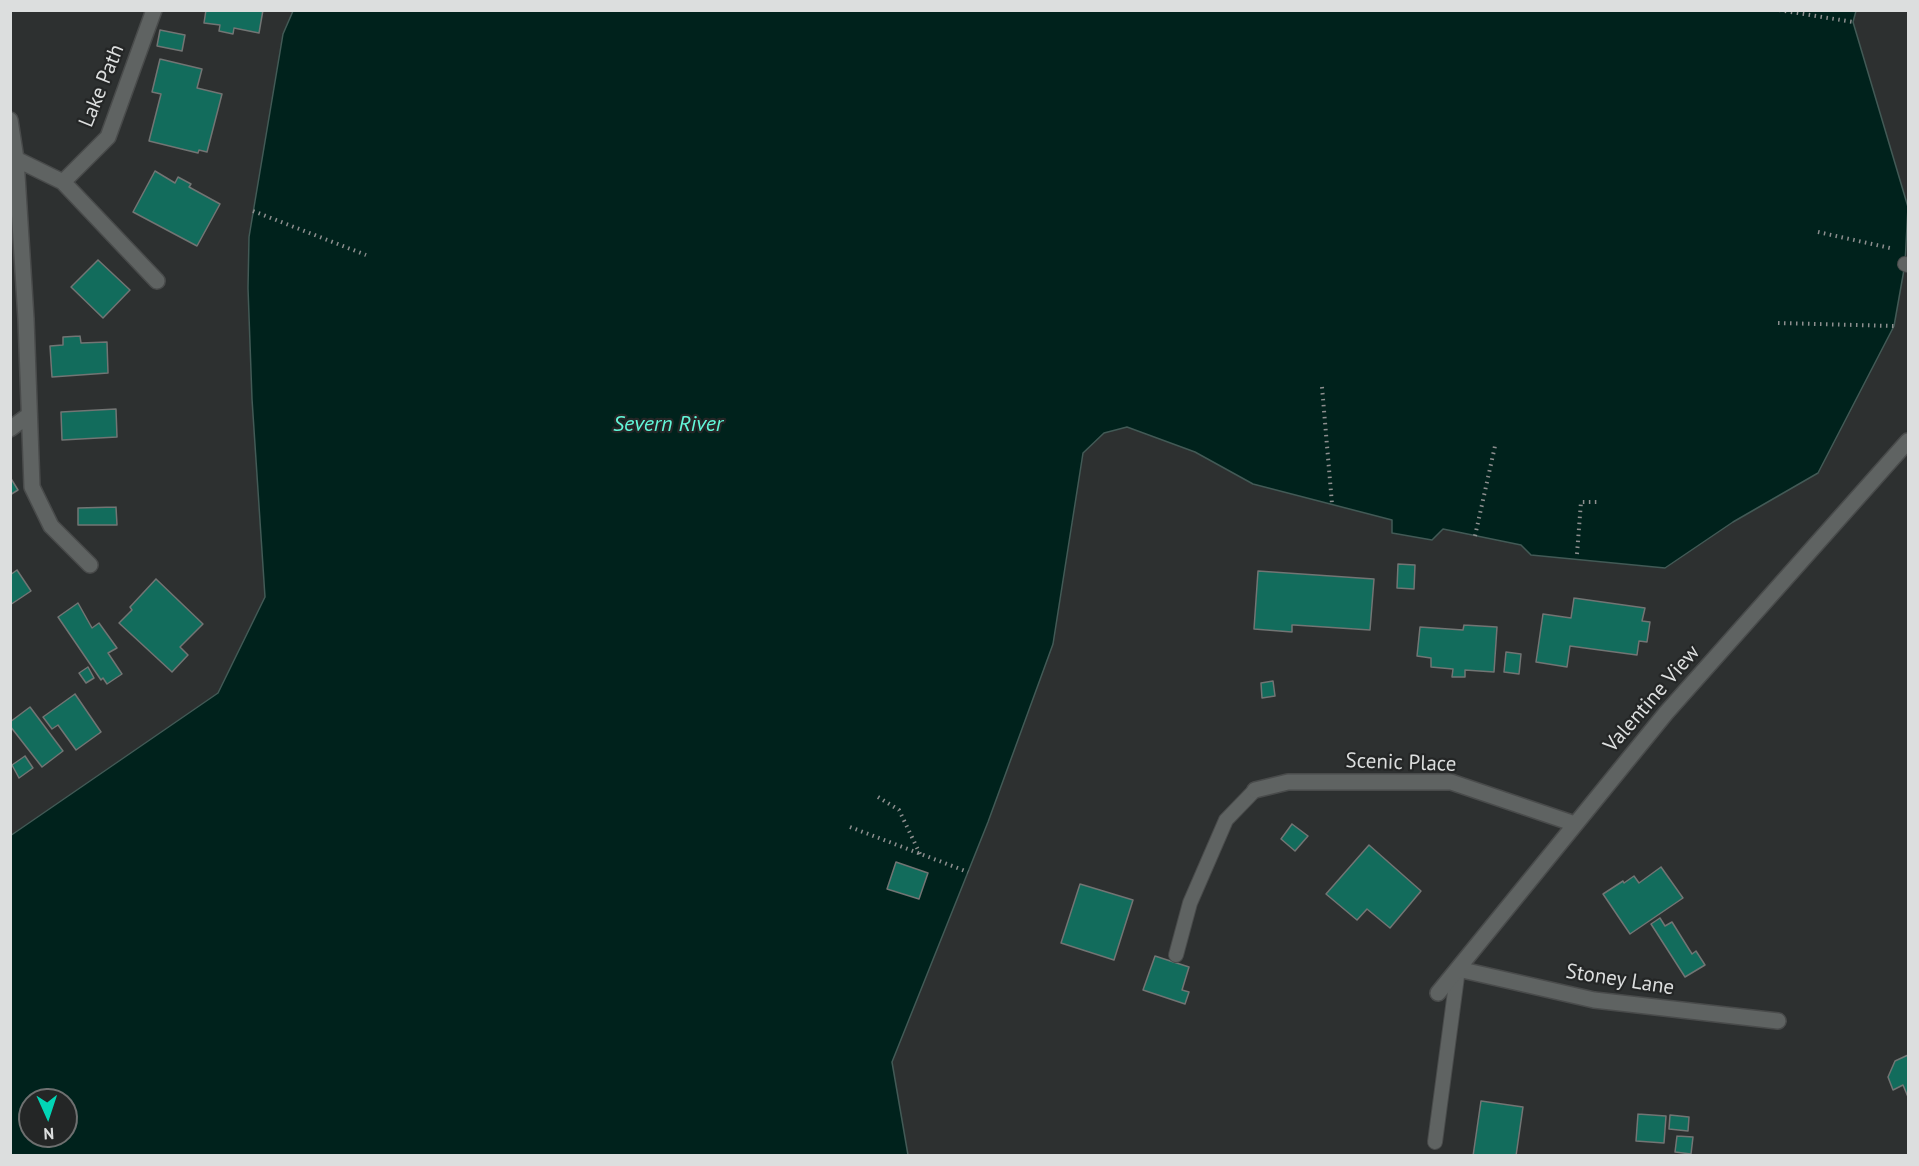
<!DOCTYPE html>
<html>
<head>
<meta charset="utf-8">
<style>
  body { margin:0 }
  #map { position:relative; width:1919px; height:1166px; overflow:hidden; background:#2d3030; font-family:"PT Sans",sans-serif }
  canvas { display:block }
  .frame { position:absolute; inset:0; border:12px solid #dcdede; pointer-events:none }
  .north { position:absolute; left:18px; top:1088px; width:60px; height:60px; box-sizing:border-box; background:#242626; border:2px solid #6e7070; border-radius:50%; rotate:177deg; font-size:16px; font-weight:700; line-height:24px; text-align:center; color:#dcdede }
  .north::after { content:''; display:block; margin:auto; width:21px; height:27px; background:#02d5b6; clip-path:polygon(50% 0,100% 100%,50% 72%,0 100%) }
</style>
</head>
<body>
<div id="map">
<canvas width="1919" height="1166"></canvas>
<div class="frame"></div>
<div class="north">N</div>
</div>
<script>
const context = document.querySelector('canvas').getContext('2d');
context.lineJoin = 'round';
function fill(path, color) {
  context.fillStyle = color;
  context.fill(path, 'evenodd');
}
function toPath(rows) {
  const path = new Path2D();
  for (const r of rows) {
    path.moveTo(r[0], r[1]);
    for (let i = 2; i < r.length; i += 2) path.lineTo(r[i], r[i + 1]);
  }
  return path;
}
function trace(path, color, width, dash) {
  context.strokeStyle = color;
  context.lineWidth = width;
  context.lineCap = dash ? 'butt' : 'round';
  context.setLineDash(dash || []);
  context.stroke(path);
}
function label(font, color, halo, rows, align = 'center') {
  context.font = font + ' "PT Sans",sans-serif';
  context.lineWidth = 4.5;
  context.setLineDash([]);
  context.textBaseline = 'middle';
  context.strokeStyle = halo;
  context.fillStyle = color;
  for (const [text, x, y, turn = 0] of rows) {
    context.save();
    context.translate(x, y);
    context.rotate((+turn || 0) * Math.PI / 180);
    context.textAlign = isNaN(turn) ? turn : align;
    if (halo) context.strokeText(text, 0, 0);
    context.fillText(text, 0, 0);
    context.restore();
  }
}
const water = toPath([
  [293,11,1856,11,1853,22,1908,207,1905,264,1894,326,1818,473,1733,522,1665,568,1531,555,1521,545,1443,529,1432,540,1392,533,1392,520,1253,484,1195,452,1127,427,1104,433,1083,453,1053,644,988,822,892,1062,908,1155,11,1155,10,836,218,693,265,597,252,399,248,288,249,237,283,34,293,11],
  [30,1100,66,1100,66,1136,30,1136,30,1100]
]);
const building = toPath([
  [206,10,263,10,259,33,234,28,233,34,219,31,220,25,204,23,206,10],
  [160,30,185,35,182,51,157,46,160,30],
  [160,59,202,69,197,88,222,94,207,152,199,150,198,153,149,141,161,94,152,92,160,59],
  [155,171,175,183,178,177,191,184,189,187,220,204,197,246,133,212,155,171],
  [98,260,130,290,103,318,71,287,98,260],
  [80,336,81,343,107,342,108,373,52,377,50,346,63,345,63,337,80,336],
  [116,409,117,437,62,440,61,412,116,409],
  [10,477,18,490,10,495,10,477],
  [116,507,117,525,78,525,78,508,116,507],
  [1398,564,1415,565,1414,589,1397,588,1398,564],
  [17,570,31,591,10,605,10,575,17,570],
  [1258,571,1374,579,1370,630,1294,625,1292,625,1292,632,1254,629,1258,571],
  [156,579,203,624,180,647,188,655,172,672,119,623,132,610,130,607,156,579],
  [1574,598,1645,608,1642,621,1650,622,1647,642,1639,641,1637,655,1570,646,1567,667,1536,662,1543,614,1571,618,1574,598],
  [78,603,92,628,99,623,117,648,108,653,122,674,107,684,103,678,101,680,58,617,78,603],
  [1464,625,1497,627,1494,672,1465,670,1465,677,1452,677,1453,669,1431,667,1431,658,1417,656,1420,627,1463,630,1464,625],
  [1506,652,1521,654,1519,674,1504,672,1506,652],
  [88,667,94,678,86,683,79,673,88,667],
  [1273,681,1275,696,1262,698,1261,683,1273,681],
  [75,694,101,732,76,750,58,725,52,729,43,717,75,694],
  [30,707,63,751,42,767,10,726,10,722,30,707],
  [25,756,33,768,19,778,12,765,25,756],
  [1292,824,1308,836,1295,851,1281,839,1292,824],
  [1369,845,1421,891,1390,928,1367,909,1357,920,1326,894,1369,845],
  [896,862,928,873,919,899,887,889,896,862],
  [1661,867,1683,898,1630,934,1603,894,1623,881,1624,883,1634,876,1639,883,1661,867],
  [1080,884,1133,900,1114,960,1061,943,1080,884],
  [1660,918,1665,926,1672,922,1692,954,1696,951,1705,965,1685,977,1651,924,1660,918],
  [1155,956,1189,967,1182,990,1189,992,1185,1004,1143,990,1155,956],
  [1908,1055,1908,1097,1903,1085,1893,1090,1888,1077,1895,1061,1908,1055],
  [1481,1101,1523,1107,1516,1156,1473,1156,1481,1101],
  [1638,1114,1666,1116,1664,1143,1636,1141,1638,1114],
  [1670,1115,1689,1117,1688,1131,1669,1129,1670,1115],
  [1677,1136,1693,1137,1691,1154,1675,1152,1677,1136]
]);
const path = toPath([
  [1779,10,1853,22],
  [253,211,366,255],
  [1818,232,1890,248],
  [1778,323,1894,326],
  [1322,387,1332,504],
  [1475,536,1495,446],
  [1577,554,1581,502,1597,502],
  [878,797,899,810,920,854],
  [850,827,968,872]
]);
const lane = toPath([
  [1905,264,1908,265],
  [1176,955,1190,903,1226,820,1255,790],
  [1435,1142,1458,969]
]);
const street = toPath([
  [10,120,16,159,26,319,32,487,51,526,90,565],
  [16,159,63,182,108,137,154,10],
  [63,182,157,281],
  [10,429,29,415],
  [1255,790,1288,782,1451,782,1575,824],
  [1458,969,1594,1000,1778,1021],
  [1438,993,1666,713,1908,441]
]);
const streetNames = [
  ["Lake Path",102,86,-68],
  ["Valentine View",1652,699,-49],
  ["Scenic Place",1401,763,2],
  ["Stoney Lane",1620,980,9]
];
const waterNames = [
  ["Severn River",668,425]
];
fill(water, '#00221c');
trace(water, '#425a56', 1.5);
fill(building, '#126c5c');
trace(building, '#727574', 1.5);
trace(lane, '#494b4b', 16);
trace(street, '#494b4b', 18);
trace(path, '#8d8f8f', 4, [1.5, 4.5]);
trace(lane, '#5f6362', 14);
trace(street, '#5f6362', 15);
label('21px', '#dcdede', '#242626', streetNames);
label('italic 22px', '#62f7d9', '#242626', waterNames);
</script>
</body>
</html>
